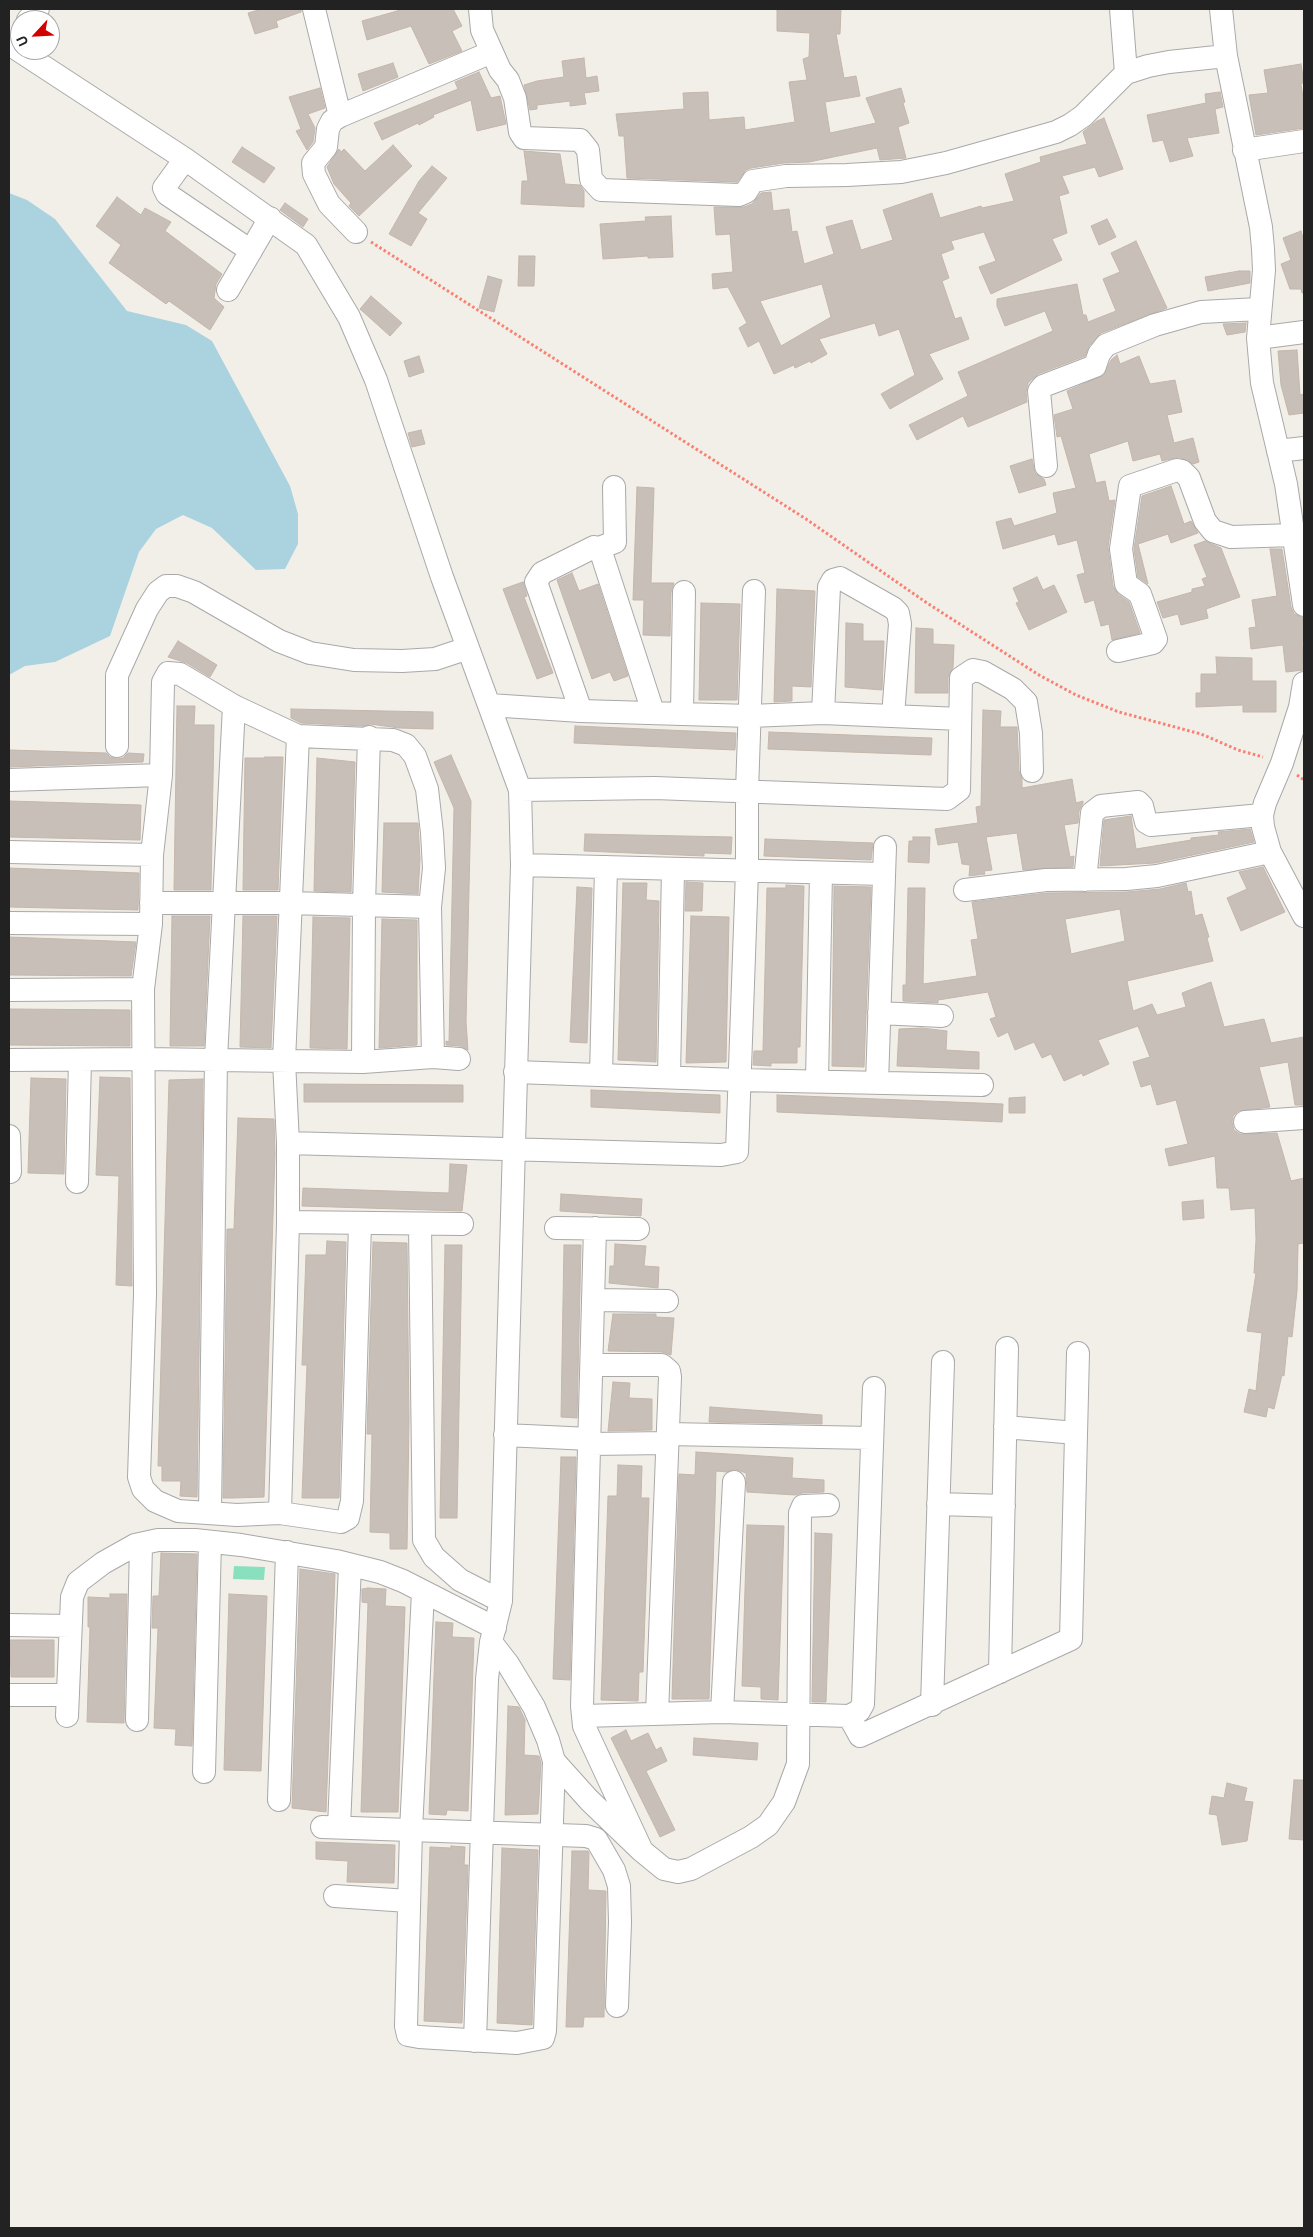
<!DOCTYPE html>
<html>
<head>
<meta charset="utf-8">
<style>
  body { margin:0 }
  #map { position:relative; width:1313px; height:2237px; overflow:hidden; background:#f2efe9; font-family:"DM Sans",sans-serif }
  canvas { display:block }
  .frame { position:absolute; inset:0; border:10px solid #222; pointer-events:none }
  .north { position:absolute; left:10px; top:10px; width:50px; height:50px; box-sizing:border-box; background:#fff; border:1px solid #a7a7a7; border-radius:50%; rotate:245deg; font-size:14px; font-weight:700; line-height:20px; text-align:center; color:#222 }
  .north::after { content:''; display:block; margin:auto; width:18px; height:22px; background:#d40000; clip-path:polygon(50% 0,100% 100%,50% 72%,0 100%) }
</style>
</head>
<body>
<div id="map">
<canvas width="1313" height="2237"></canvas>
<div class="frame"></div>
<div class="north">U</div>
</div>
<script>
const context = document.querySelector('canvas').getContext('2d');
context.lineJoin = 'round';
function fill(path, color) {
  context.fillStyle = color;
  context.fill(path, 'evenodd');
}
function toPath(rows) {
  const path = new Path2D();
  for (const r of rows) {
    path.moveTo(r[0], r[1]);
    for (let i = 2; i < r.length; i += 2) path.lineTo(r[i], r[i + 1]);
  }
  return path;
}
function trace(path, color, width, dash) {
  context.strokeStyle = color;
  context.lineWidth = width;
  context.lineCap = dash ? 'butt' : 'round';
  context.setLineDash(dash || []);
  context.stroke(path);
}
const pitch = toPath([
  [234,1566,265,1567,264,1580,233,1579]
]);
const water = toPath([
  [9,193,27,200,55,219,127,311,186,325,212,341,290,486,298,514,298,544,285,569,256,570,212,528,183,515,156,529,139,552,110,636,55,662,25,666,9,675]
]);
const building = toPath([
  [262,9,301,9,301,12,276,21,278,27,255,34,248,13,262,9],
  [404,9,453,9,462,26,452,31,462,51,429,64,411,26,367,40,362,21,404,9],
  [777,9,841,9,840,34,836,34,844,78,856,76,860,96,825,102,830,133,876,123,866,98,901,88,905,102,903,103,909,123,898,127,906,158,880,160,877,148,809,162,784,163,751,168,746,170,737,182,627,178,624,136,619,136,616,114,684,109,683,93,708,92,709,120,744,117,745,130,795,122,789,82,807,80,803,59,809,57,810,33,777,31,777,9],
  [584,58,586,78,597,76,599,91,584,93,586,104,570,106,570,101,537,105,537,109,530,110,524,85,537,81,564,77,562,61,584,58],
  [393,63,398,77,363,91,358,74,393,63],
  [1301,64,1304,82,1301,84,1304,104,1304,128,1256,135,1249,95,1268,93,1264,70,1301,64],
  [479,72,491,98,500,96,506,124,477,131,471,100,433,115,434,117,419,125,418,123,382,140,374,123,458,89,455,82,479,72],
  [320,88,325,108,308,114,315,128,313,142,307,150,296,131,301,129,289,97,320,88],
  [1220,92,1223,107,1215,109,1219,133,1187,138,1193,156,1170,162,1163,140,1153,142,1147,115,1206,103,1205,94,1220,92],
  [1104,118,1123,169,1099,177,1095,167,1062,176,1069,193,1059,196,1067,233,1052,239,1062,260,991,294,979,267,996,261,984,232,951,241,954,249,941,254,949,278,942,281,955,319,961,317,969,339,929,354,943,379,890,409,881,394,915,375,899,329,879,336,875,323,819,339,827,354,811,363,810,361,795,368,794,365,774,374,759,341,748,347,739,328,747,323,728,287,713,289,712,274,733,272,730,234,716,235,714,207,744,207,752,204,761,193,771,192,773,211,789,209,792,232,797,231,804,264,834,254,826,227,852,220,861,250,893,240,883,210,932,193,940,218,981,206,982,208,1014,201,1005,174,1041,162,1040,157,1087,144,1083,132,1097,121,1104,118],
  [822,284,831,317,781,346,760,301,822,284],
  [393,145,412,166,359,216,349,206,351,203,334,184,327,167,339,149,341,152,344,149,365,171,393,145],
  [242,147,275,168,264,183,232,162,242,147],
  [524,151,560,154,565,184,580,185,584,191,584,207,521,204,522,181,528,181,524,151],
  [432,166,447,178,418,213,427,219,411,246,389,234,419,181,432,166],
  [117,197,141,215,145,208,171,222,165,231,222,274,216,284,214,298,224,307,210,330,169,301,166,304,109,263,121,245,96,226,117,197],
  [285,203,308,219,303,227,280,210,285,203],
  [671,216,673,257,648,258,648,256,603,259,600,224,646,221,645,217,671,216],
  [1107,219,1116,237,1099,245,1091,226,1107,219],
  [1301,231,1304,241,1304,293,1302,293,1301,289,1290,289,1281,264,1291,260,1283,238,1301,231],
  [1136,241,1167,308,1101,333,1089,346,1085,356,1038,374,1028,383,1026,392,1027,402,968,427,963,416,917,440,909,425,968,396,958,372,1053,331,1045,311,1005,326,997,306,997,299,1077,284,1083,315,1086,315,1088,322,1116,311,1103,279,1120,272,1111,253,1136,241],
  [519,256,535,256,534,286,518,286,519,256],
  [1239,271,1250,271,1250,283,1208,291,1205,277,1239,271],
  [488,276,502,280,494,312,479,308,488,276],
  [371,296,402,323,390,336,360,309,371,296],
  [1246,323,1245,332,1227,335,1223,324,1246,323],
  [1297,350,1300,395,1304,394,1304,413,1289,415,1281,385,1278,351,1297,350],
  [1117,355,1120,364,1139,356,1150,384,1175,380,1182,412,1167,415,1174,443,1193,438,1199,462,1193,464,1179,457,1162,461,1160,454,1133,461,1128,441,1089,454,1096,483,1105,481,1109,501,1115,500,1108,547,1113,586,1118,594,1129,602,1140,633,1112,640,1109,624,1101,626,1094,600,1085,603,1077,575,1085,573,1077,540,1058,545,1055,534,1003,549,996,522,1011,518,1014,526,1057,513,1053,493,1076,488,1061,436,1057,437,1054,415,1073,409,1067,391,1104,375,1111,360,1117,355],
  [419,356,424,372,409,377,404,361,419,356],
  [421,430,425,444,412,447,408,433,421,430],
  [1032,459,1035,473,1044,479,1046,485,1019,493,1010,466,1032,459],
  [1171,486,1184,524,1191,521,1198,533,1171,543,1168,534,1138,544,1148,584,1138,577,1134,549,1142,496,1171,486],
  [637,487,654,488,651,583,674,583,671,592,670,636,643,635,644,600,633,600,637,487],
  [1205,541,1221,548,1240,597,1206,609,1208,618,1181,625,1178,614,1163,618,1157,602,1192,592,1192,589,1205,586,1202,579,1207,577,1194,545,1205,541],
  [1270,549,1282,549,1291,607,1294,614,1303,618,1304,641,1302,642,1304,670,1286,672,1283,645,1251,649,1249,628,1256,627,1252,600,1277,596,1270,549],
  [572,573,579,591,598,584,628,676,614,681,610,672,592,679,557,580,572,573],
  [1037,577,1043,590,1054,585,1067,612,1029,630,1016,603,1019,602,1013,588,1037,577],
  [523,582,527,596,524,597,553,673,537,679,503,589,523,582],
  [777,589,815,591,811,687,792,686,792,701,774,702,777,589],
  [701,603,740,604,737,700,699,700,701,603],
  [846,623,863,624,863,641,884,641,882,690,845,687,846,623],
  [916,628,933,629,933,644,954,645,953,668,948,677,948,693,915,693,916,628],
  [178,641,217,665,210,677,187,663,168,657,178,641],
  [1216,657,1252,658,1252,681,1276,681,1276,712,1243,712,1243,705,1196,707,1196,693,1201,693,1201,674,1217,674,1216,657],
  [177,706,195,706,194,725,214,725,211,890,174,890,177,706],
  [291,709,433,712,433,729,399,728,370,724,363,726,301,723,291,718,291,709],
  [983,710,1001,711,1000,727,1017,727,1019,771,1022,779,1022,788,1072,779,1076,803,1083,801,1083,803,1079,811,1078,823,1064,825,1070,857,1074,856,1073,867,1023,870,1017,833,986,837,992,870,984,871,985,874,969,876,970,865,962,864,958,842,938,845,935,829,978,823,976,807,981,806,983,710],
  [575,726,736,733,735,750,574,743,575,726],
  [769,732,932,738,931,755,768,749,769,732],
  [9,750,106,753,110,757,117,759,123,758,128,753,144,754,143,762,9,767,9,750],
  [451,755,471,801,466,1022,468,1050,460,1046,446,1045,446,1041,449,1042,454,808,434,762,451,755],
  [265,757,283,757,278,890,243,890,245,758,265,758,265,757],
  [317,758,355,762,351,892,314,891,317,758],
  [9,801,141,805,140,840,9,837,9,801],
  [1131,816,1136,849,1191,840,1191,838,1219,835,1218,832,1250,829,1254,842,1155,863,1100,866,1104,820,1131,816],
  [384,823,418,823,420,859,418,894,382,892,384,823],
  [585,834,732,837,731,854,704,853,704,856,584,851,585,834],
  [913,837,930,837,929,863,908,862,909,841,913,841,913,837],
  [765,839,873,843,871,860,764,856,765,839],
  [1263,867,1285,912,1241,931,1227,898,1247,889,1239,872,1263,867],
  [9,868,139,873,138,910,9,907,9,868],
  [686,882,703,883,702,911,685,911,686,882],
  [623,883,647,883,646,900,659,901,656,1062,618,1060,623,883],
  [1186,883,1188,892,1191,891,1195,916,1202,914,1209,937,1207,938,1213,961,1127,981,1133,1011,1152,1004,1157,1015,1186,1007,1182,993,1211,982,1224,1027,1264,1019,1271,1043,1304,1037,1304,1105,1295,1105,1288,1062,1259,1067,1270,1107,1238,1111,1233,1116,1232,1122,1234,1130,1240,1134,1277,1133,1291,1181,1304,1178,1304,1243,1298,1244,1297,1291,1292,1337,1288,1336,1284,1376,1282,1375,1274,1409,1268,1407,1266,1417,1244,1412,1249,1389,1256,1391,1262,1333,1247,1331,1256,1273,1254,1273,1256,1240,1255,1208,1231,1210,1229,1188,1217,1188,1215,1156,1169,1166,1165,1149,1188,1144,1176,1100,1157,1105,1151,1084,1141,1087,1133,1062,1150,1057,1138,1026,1098,1040,1109,1064,1083,1076,1082,1073,1064,1081,1051,1054,1042,1058,1034,1042,1015,1050,1008,1032,998,1037,990,1019,996,1017,988,992,938,1000,938,1003,903,1001,903,985,906,985,908,888,925,888,923,984,977,976,971,940,978,939,972,902,1047,893,1127,892,1160,889,1186,883],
  [1120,909,1125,941,1071,954,1065,919,1120,909],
  [786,885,804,886,800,1047,797,1047,797,1063,771,1063,771,1066,753,1065,754,1051,763,1051,767,888,786,888,786,885],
  [834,886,871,887,864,1067,832,1066,834,886],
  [577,887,592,888,587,1043,570,1042,577,887],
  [172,916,210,916,204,1046,170,1046,172,916],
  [243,916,277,916,271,1048,240,1047,243,916],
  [691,916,729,917,726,1062,686,1063,691,916],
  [313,917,350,918,347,1049,310,1048,313,917],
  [382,919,417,920,417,1045,379,1048,382,919],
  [9,937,136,942,131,976,9,975,9,937],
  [9,1009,130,1010,130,1046,9,1045,9,1009],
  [922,1028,947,1031,946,1050,979,1052,979,1069,897,1066,899,1029,922,1028],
  [100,1077,130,1078,132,1286,116,1285,119,1176,96,1175,100,1077],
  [31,1078,66,1079,64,1174,28,1173,31,1078],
  [203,1079,197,1497,180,1496,181,1481,162,1481,162,1466,158,1466,169,1080,203,1079],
  [304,1084,463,1085,463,1102,304,1102,304,1084],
  [591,1090,720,1095,720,1113,591,1107,591,1090],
  [777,1095,1003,1104,1002,1122,777,1112,777,1095],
  [1025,1097,1025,1113,1009,1113,1009,1098,1025,1097],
  [238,1118,274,1119,275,1154,264,1497,233,1498,223,1498,227,1229,234,1229,238,1118],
  [450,1164,467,1165,462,1211,302,1206,303,1188,449,1193,450,1164],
  [561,1194,642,1199,641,1216,560,1211,561,1194],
  [1203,1200,1204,1218,1183,1220,1182,1202,1203,1200],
  [327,1241,346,1242,339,1498,302,1498,307,1365,302,1365,306,1255,326,1255,327,1241],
  [373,1242,407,1243,409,1421,407,1549,390,1549,390,1533,370,1532,372,1434,367,1434,373,1242],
  [615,1244,646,1246,644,1266,659,1267,658,1288,609,1283,610,1266,614,1266,615,1244],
  [445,1245,462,1245,457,1518,440,1518,445,1245],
  [564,1245,581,1245,577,1418,561,1417,564,1245],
  [613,1314,656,1314,656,1317,674,1318,671,1355,662,1352,608,1351,613,1314],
  [613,1382,630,1383,629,1398,652,1399,652,1430,608,1431,613,1382],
  [710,1407,822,1415,822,1424,709,1422,710,1407],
  [696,1452,793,1458,792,1478,824,1480,824,1492,802,1493,795,1495,747,1492,746,1473,735,1469,727,1472,716,1471,709,1699,672,1699,679,1474,695,1475,696,1452],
  [561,1457,576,1457,570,1680,553,1679,561,1457],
  [618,1465,642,1466,641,1498,649,1498,643,1672,639,1672,638,1701,601,1700,608,1496,617,1496,618,1465],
  [747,1525,784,1526,778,1700,761,1699,761,1687,742,1686,747,1525],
  [815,1533,832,1534,826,1702,812,1702,815,1533],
  [161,1553,197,1554,192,1746,175,1745,176,1729,154,1728,158,1628,152,1628,153,1596,159,1596,161,1553],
  [300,1569,335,1574,326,1812,292,1808,300,1569],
  [368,1588,386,1589,385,1606,405,1607,398,1812,361,1812,368,1603,362,1602,362,1589,368,1588],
  [110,1594,127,1594,124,1723,87,1722,90,1627,88,1627,88,1597,110,1598,110,1594],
  [229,1594,267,1596,261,1771,224,1770,229,1594],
  [436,1622,453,1623,452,1637,474,1638,468,1811,447,1810,446,1815,429,1814,436,1622],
  [10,1640,54,1640,54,1677,11,1677,10,1640],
  [508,1706,519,1707,525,1720,524,1755,539,1756,541,1763,538,1814,505,1815,508,1706],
  [626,1730,631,1741,648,1733,656,1750,661,1747,667,1761,646,1771,675,1830,660,1837,611,1738,626,1730],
  [694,1738,758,1743,757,1760,693,1755,694,1738],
  [1294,1780,1304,1780,1304,1840,1289,1839,1294,1780],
  [1227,1783,1247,1788,1244,1801,1253,1802,1247,1841,1222,1845,1217,1815,1209,1814,1212,1796,1224,1798,1227,1783],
  [316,1842,395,1845,394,1883,347,1882,348,1861,316,1859,316,1842],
  [451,1846,465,1847,464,1865,468,1865,462,2023,424,2021,430,1847,451,1848,451,1846],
  [502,1848,538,1850,532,2025,497,2023,502,1848],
  [572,1851,588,1851,589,1853,588,1890,606,1891,604,2017,584,2017,583,2027,566,2027,572,1851]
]);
const path = toPath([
  [371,242,806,519,927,603,1039,675,1076,695,1119,712,1201,734,1238,750,1263,757],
  [1297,775,1304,780]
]);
const minor = toPath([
  [314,9,340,116],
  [480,9,482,30,500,70,508,80,515,98,520,132,524,138,580,140,588,150,591,179,601,190,739,195,746,192,753,181,786,176,847,175,901,172,946,163,1056,132,1070,125,1083,116,1126,73,1148,66,1169,62,1226,56],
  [1121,9,1126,73],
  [1221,9,1226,56,1261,227,1263,249,1264,270,1258,338,1262,383,1286,484,1304,605],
  [28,20,38,9],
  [9,44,185,159,306,245,349,317,376,380,442,577,520,790,522,865,501,1601,491,1642,487,1679,475,2041],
  [1244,150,1304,141],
  [185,159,164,188,167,194,251,251],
  [356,232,329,204,314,174,313,163,326,147,328,129,332,121,340,116,492,52],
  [228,290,270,218],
  [1258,338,1304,332],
  [1278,451,1304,448],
  [1046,466,1039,391,1043,386,1095,366,1099,354,1106,345,1155,325,1201,312,1259,309],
  [599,548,615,542,614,487],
  [1118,651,1153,643,1156,639,1140,594,1126,584,1121,549,1130,486,1177,470,1182,471,1189,478,1205,521,1213,531,1231,537,1295,535],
  [1304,683,1300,707,1282,763,1265,803,1262,815,1263,827,1270,852,1304,916],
  [489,705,581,711,750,716,823,713,960,719],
  [581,711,536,582,542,573,594,547,599,548,601,552,653,712],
  [682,713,684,592],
  [823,713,829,587,833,580,840,578,893,608,898,613,900,624,893,716],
  [117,746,117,675,147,609,158,592,166,586,177,586,194,592,279,641,310,653,354,660,402,661,435,659,468,648],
  [9,780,161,775],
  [520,790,655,788,947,799,959,790,961,678,973,670,983,672,1013,689,1026,702,1031,733,1032,771],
  [9,852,152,855],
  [522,865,884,874],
  [1085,880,1092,813,1101,806,1138,802,1142,806,1146,822,1151,825,1262,815],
  [965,890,1046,880,1126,879,1157,876,1270,852],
  [151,903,290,903,430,907],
  [9,923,151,924],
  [9,990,143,989],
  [879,1013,942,1016],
  [9,1060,144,1059,363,1062,433,1057,459,1059],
  [363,1062,364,905,369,737],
  [515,1072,739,1080,982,1085],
  [601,1075,606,867],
  [669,1077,673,869],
  [817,1081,821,873],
  [877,1083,885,847],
  [1245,1122,1304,1118],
  [9,1136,10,1172],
  [288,1143,721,1155,737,1152,747,871,747,791,754,591],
  [77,1182,80,1060],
  [288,1222,462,1224],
  [360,1223,352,1501,348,1518,341,1522,280,1513,237,1515,178,1511,155,1501,143,1489,139,1477,145,1294,143,989,151,924,152,855,161,775,163,682,168,673,180,674,234,706,298,736,393,740,406,745,415,756,427,789,432,833,434,868,430,907,433,1057],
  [420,1224,424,1540,434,1557,460,1580,501,1601],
  [556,1228,638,1229],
  [595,1228,582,1706,584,1726,642,1851],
  [593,1300,667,1301],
  [592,1365,662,1365,669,1371,670,1377,657,1714],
  [1005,1427,1076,1433],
  [668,1434,871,1438],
  [505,1435,590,1439],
  [590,1444,667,1443],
  [938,1504,1004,1506],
  [210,1513,216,1059,234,706],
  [280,1513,288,1222,288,1143,284,1061,298,736],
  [423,1592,411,1830,406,2026,408,2035,419,2037,517,2043,543,2038,545,2031,554,1761,548,1740,534,1707,508,1664,491,1642],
  [9,1625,70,1626],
  [1000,1672,1007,1348],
  [9,1695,68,1695],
  [932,1705,943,1362],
  [722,1712,849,1716,859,1711,863,1704,874,1388],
  [67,1716,72,1597,78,1582,103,1563,135,1545,158,1540,195,1540,241,1545,336,1561,380,1572,403,1581,495,1628],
  [583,1716,722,1712,734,1482],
  [849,1716,860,1736,1071,1639,1078,1353],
  [137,1720,141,1544],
  [554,1761,589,1800,642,1851,664,1869,678,1872,691,1869,751,1837,768,1825,784,1802,798,1764,800,1513,803,1506,828,1505],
  [204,1772,210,1542],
  [279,1800,287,1552],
  [322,1827,586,1836,596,1839,614,1870,619,1886,620,1922,617,2006],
  [339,1827,350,1565],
  [335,1896,408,1901]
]);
fill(pitch, '#88e0be');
fill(water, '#aad3df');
fill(building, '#c7bfb8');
trace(building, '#c4b6ab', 1);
trace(minor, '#a9a9a9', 24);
trace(path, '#fa8072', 3, [2.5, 2.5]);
trace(minor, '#fff', 22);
</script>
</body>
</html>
